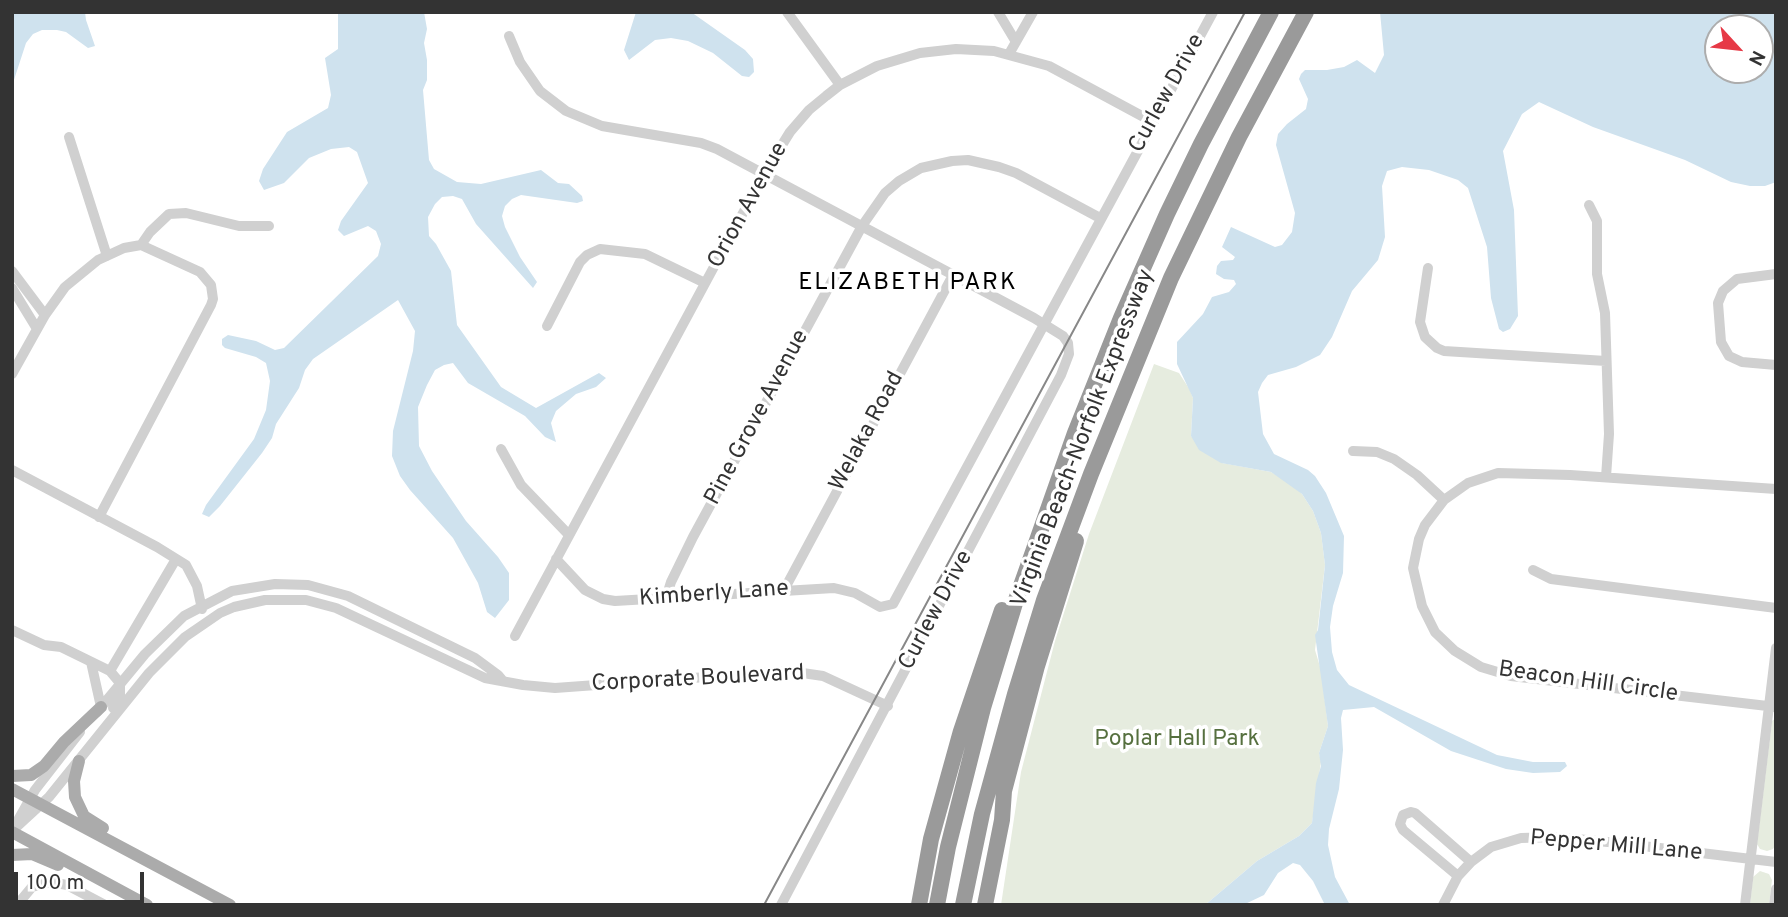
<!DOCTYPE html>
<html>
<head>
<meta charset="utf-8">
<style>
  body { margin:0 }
  #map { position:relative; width:1788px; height:917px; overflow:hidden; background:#fff; font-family:Overpass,sans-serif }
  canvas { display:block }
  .frame { position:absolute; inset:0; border:14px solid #333; pointer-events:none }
  .north { position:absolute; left:1704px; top:14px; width:70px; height:70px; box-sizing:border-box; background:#fff; border:2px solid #adadad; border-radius:50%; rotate:117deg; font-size:19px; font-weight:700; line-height:28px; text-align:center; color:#333 }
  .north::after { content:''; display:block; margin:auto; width:24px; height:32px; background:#e63946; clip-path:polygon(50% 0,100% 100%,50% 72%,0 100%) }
  .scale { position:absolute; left:14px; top:872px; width:130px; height:32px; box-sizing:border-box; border:4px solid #333; border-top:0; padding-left:9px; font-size:21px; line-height:24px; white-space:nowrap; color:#333; -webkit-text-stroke:5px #fff; paint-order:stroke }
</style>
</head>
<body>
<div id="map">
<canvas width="1788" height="917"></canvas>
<div class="frame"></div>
<div class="north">N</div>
<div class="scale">100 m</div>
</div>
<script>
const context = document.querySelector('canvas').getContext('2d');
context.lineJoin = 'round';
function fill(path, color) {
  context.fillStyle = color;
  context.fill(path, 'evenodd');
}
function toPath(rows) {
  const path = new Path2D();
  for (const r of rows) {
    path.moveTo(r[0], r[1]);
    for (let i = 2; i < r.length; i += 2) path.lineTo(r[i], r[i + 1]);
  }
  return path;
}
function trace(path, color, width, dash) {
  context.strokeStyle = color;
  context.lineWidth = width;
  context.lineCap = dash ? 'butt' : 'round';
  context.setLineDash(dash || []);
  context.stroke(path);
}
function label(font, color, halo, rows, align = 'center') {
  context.font = font + ' Overpass,sans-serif';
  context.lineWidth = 7;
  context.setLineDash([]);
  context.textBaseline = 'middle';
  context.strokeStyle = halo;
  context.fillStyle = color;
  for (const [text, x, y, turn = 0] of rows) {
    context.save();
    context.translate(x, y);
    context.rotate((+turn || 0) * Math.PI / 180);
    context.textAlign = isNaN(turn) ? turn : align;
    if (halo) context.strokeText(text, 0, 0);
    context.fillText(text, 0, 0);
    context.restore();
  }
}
const green = toPath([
  [1154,364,1179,373,1190,390,1193,398,1191,436,1222,463,1271,472,1290,483,1302,494,1313,511,1321,533,1325,565,1315,650,1321,670,1328,726,1319,753,1321,762,1312,823,1299,836,1257,861,1205,905,1001,905,1021,772,1055,641,1089,534],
  [1776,718,1776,844,1773,849,1767,851,1760,849,1757,844,1772,721],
  [1760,871,1769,874,1772,880,1769,905,1750,905,1753,877]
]);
const water = toPath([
  [12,12,85,12,86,20,95,46,88,48,66,32,57,30,42,30,33,34,26,43,12,86],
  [338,12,424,12,427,29,424,43,427,60,427,80,423,90,429,160,434,169,457,182,481,184,541,170,558,183,569,184,582,196,583,201,577,203,521,195,512,199,505,206,502,216,505,227,520,257,537,282,533,288,476,224,462,199,453,196,442,197,435,204,428,217,429,236,436,244,451,271,457,325,501,387,536,408,599,373,606,378,596,387,576,394,556,411,551,423,556,442,545,437,525,416,468,383,453,363,444,365,435,370,427,385,418,407,419,446,432,471,466,521,498,557,509,573,509,600,495,618,487,612,478,583,453,538,410,490,400,476,392,456,393,431,413,351,415,331,398,300,313,359,305,370,299,388,276,424,272,438,262,453,220,506,209,517,202,514,206,505,254,439,266,410,270,381,266,363,256,357,225,348,222,345,222,339,228,335,256,341,275,350,284,348,378,256,381,244,376,231,368,226,344,236,338,230,341,221,368,183,357,152,349,147,331,149,309,158,284,183,264,190,259,181,263,169,287,132,328,108,331,95,325,58,338,49],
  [636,12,691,12,745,50,753,59,754,72,749,77,742,76,713,53,688,41,671,38,655,40,629,60,624,50],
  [1380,12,1776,12,1776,182,1765,186,1750,186,1731,182,1685,160,1593,127,1539,102,1522,114,1503,151,1514,210,1518,316,1510,329,1503,332,1499,329,1491,298,1487,247,1468,188,1458,180,1429,170,1402,167,1387,171,1382,186,1385,237,1378,260,1352,291,1332,337,1320,355,1296,367,1268,375,1262,383,1258,392,1263,434,1274,454,1308,470,1315,476,1326,493,1344,536,1343,573,1333,606,1330,627,1332,652,1337,670,1349,685,1497,755,1533,762,1565,762,1567,766,1560,772,1533,773,1506,769,1451,751,1374,707,1343,710,1341,718,1343,750,1339,789,1329,829,1328,845,1335,877,1350,905,1325,905,1313,881,1300,865,1293,863,1278,873,1264,895,1243,905,1205,905,1257,861,1299,836,1312,823,1316,783,1321,766,1319,753,1328,726,1315,635,1318,630,1325,565,1321,533,1313,511,1302,494,1271,472,1221,463,1199,450,1191,436,1193,398,1177,364,1177,342,1203,314,1212,297,1229,292,1236,284,1234,280,1224,279,1216,274,1217,266,1221,261,1233,260,1235,257,1222,247,1231,227,1275,247,1282,245,1292,232,1295,213,1276,145,1278,134,1287,124,1306,109,1308,99,1299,79,1301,74,1305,70,1327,70,1344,67,1357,60,1375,73,1384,55],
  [1760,28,1760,70,1718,70,1718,28]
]);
const minor = toPath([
  [787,12,840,85],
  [998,12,1016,42],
  [509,36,520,62,540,91,566,111,602,126,701,143,717,149,1034,318,1063,336,1068,343,1069,354,1061,375,781,905],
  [1009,54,1033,12],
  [69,137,107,256],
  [1589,205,1597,221,1597,274,1605,313,1609,434,1606,477],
  [1428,268,1420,322,1425,337,1437,348,1444,351,1606,361],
  [12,271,45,315],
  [1776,274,1737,279,1723,291,1718,303,1721,342,1729,356,1742,362,1776,365],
  [12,288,37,329],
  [547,326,580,262,587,255,600,249,645,254,705,283],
  [12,374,45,315,65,287,98,260,124,248,141,245,150,232,169,214,186,213,239,226,269,226],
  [501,449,521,485,569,535],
  [1353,451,1377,452,1394,459,1417,475,1444,500],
  [12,470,157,547,186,565,197,586,202,609],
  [1776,489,1570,475,1498,473,1468,483,1444,500,1425,525,1419,539,1413,568,1422,606,1435,632,1455,651,1481,667,1511,676,1776,707],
  [99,517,211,305,213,299,211,285,200,272,141,245],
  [556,559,585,590,603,599,615,601,834,588,855,593,880,607,893,604,1213,12],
  [1533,570,1551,579,1776,608],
  [784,590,953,275],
  [666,598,671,582,693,537,862,226,885,193,899,181,921,168,952,161,968,160,999,167,1016,173,1100,218],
  [12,630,44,645,61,647,110,671,120,683,120,697,113,708],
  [515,636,764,174,790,132,809,110,826,96,840,85,877,66,920,53,956,49,994,51,1049,66,1153,122],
  [91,662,101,707],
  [110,671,176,559],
  [97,712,145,654,184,616,232,591,275,584,308,585,348,596,475,658,498,675,503,681],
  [17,822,35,790,80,732],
  [12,831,49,797,149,673,185,637,220,613,234,607,265,600,306,600,336,608,485,678,523,685,555,688,789,671,823,676,888,706],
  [1458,876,1403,830,1400,824,1403,815,1411,812,1415,813,1471,862],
  [17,905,32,887,51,882,67,885,105,905],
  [1443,905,1458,876,1471,862,1491,847,1521,838,1556,837,1618,843,1776,862],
  [1745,905,1776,648],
  [1774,905,1776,889]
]);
const major = toPath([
  [79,761,74,781,75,797,84,816,103,828],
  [12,776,31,775,44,766,64,742,101,707],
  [12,789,230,905],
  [12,832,147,905],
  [12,855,32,854,58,865]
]);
const highway = toPath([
  [919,905,931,839,961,731,1002,610],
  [937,905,948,847,983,708,1016,600,1075,433,1121,318,1167,214,1201,144,1271,12],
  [963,905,982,814,1015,694,1044,600,1091,474,1171,278,1239,137,1306,12],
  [985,905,1002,820,1004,791,1037,666,1076,541]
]);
const tram = toPath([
  [764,905,1245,12]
]);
const streetNames = [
  ["Curlew Drive",1168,94,-61],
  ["Orion Avenue",749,206,-61],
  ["Pine Grove Avenue",758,418,-62],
  ["Welaka Road",868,432,-62],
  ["Virginia Beach-Norfolk Expressway",1084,439,-69],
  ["Kimberly Lane",714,595,-4],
  ["Curlew Drive",937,611,-62],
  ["Corporate Boulevard",698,680,-3],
  ["Beacon Hill Circle",1588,683,8],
  ["Pepper Mill Lane",1616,847,5]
];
const parkNames = [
  ["Poplar Hall Park",1177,740]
];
const neighbourhoodNames = [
  ["ELIZABETH PARK",908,284]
];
fill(green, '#e6ecdf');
fill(water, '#cfe2ee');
trace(minor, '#d0d0d0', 10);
trace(major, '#ababab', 12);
trace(highway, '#9a9a9a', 16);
trace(tram, '#888', 2);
label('23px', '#333', '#fff', streetNames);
label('23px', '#56703f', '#fff', parkNames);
context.letterSpacing = '2px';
label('24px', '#000', '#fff', neighbourhoodNames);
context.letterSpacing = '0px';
</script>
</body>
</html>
